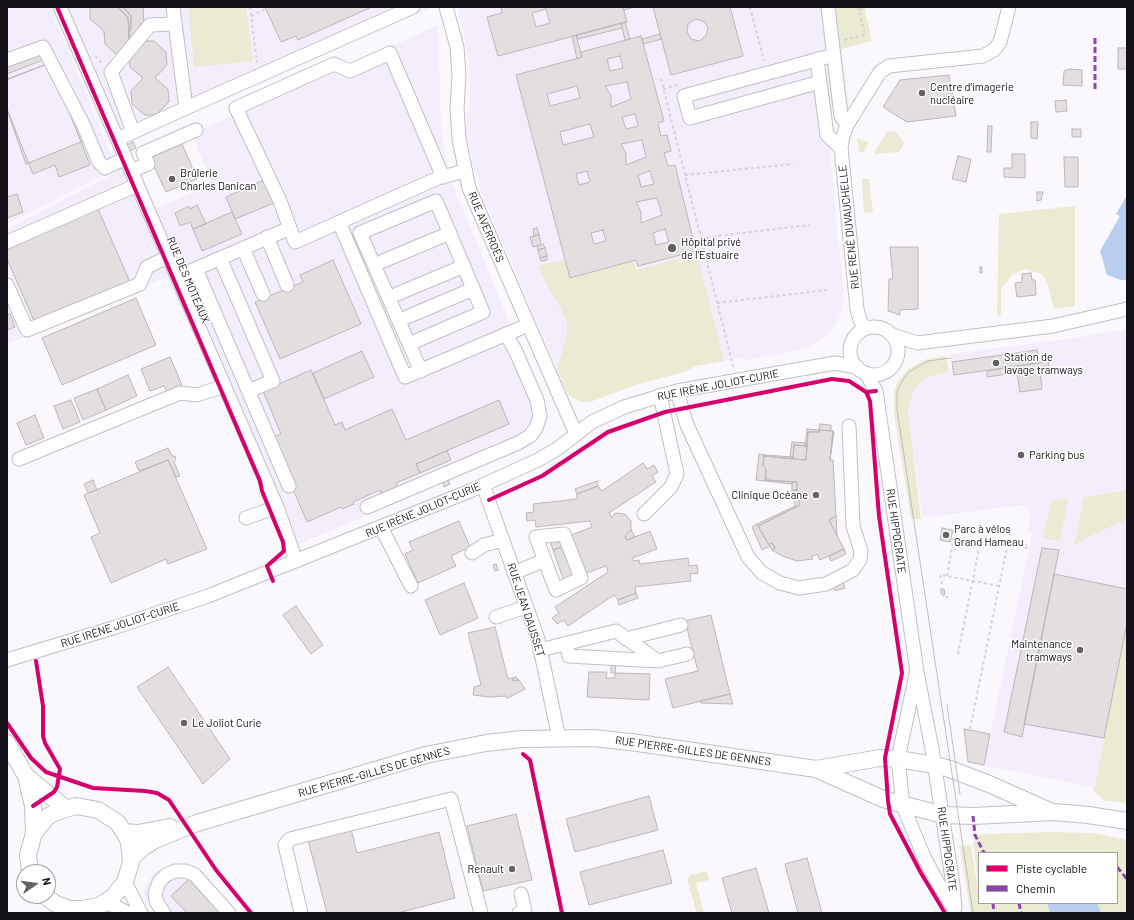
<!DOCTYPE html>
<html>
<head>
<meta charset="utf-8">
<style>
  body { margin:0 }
  #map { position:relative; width:1134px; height:920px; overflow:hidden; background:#faf8fc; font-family:Barlow,sans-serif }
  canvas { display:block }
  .frame { position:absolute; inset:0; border:8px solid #131017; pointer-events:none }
  .legend { position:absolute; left:978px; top:852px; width:140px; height:52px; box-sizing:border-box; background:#fff; border:1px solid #a19fa2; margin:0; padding:5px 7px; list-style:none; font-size:12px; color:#131017 }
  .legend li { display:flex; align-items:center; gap:8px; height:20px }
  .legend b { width:20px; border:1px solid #a19fa2 }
  .north { position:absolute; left:16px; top:864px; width:40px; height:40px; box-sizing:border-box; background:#fff; border:1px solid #a19fa2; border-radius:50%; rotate:77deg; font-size:11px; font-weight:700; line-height:16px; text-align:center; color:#131017 }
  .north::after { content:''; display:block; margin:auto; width:14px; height:18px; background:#646167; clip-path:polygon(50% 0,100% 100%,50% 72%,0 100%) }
</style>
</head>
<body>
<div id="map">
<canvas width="1134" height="920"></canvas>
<div class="frame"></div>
<ul class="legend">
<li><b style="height:5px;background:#d6006c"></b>Piste cyclable</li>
<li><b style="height:5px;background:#8e44ad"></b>Chemin</li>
</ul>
<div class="north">N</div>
</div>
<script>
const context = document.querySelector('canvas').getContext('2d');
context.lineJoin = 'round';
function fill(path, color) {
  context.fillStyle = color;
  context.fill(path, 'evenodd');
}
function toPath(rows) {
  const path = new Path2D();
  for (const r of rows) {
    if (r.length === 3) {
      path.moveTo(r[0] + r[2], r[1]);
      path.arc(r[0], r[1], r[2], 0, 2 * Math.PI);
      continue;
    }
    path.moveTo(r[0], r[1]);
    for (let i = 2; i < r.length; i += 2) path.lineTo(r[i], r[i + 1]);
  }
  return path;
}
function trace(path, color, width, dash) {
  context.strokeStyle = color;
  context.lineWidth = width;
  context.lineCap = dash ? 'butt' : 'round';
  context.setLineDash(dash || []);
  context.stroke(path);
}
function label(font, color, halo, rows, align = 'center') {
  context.font = font + ' Barlow,sans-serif';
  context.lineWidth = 3;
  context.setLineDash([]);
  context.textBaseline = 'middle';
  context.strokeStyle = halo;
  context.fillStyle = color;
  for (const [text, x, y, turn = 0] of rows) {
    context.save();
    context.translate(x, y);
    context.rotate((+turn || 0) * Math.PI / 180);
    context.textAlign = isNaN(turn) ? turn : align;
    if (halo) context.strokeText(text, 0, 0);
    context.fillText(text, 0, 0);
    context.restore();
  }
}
const built = toPath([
  [7,7,50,7,117,169,7,224],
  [67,7,433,7,125,140],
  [457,7,837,7,849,106,826,108,844,299,839,318,829,333,820,341,804,349,742,361,740,358,695,366,684,372,635,385,590,402,582,402,571,397,567,392,483,197,473,164,466,132,470,92,469,67,466,43],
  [438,25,441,127,448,173,547,414,546,427,539,440,526,447,295,546,166,277,7,344,7,229,136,162,156,208,212,185,192,133,333,73],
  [1127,329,1127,803,1104,800,1094,791,1092,787,984,765,1032,534,1028,532,1031,514,1028,507,1021,505,929,517,929,515,922,516,908,409,913,392,918,384,927,377,937,373,953,370,950,354,1083,337,1114,330,1115,332],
  [188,862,229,904,237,913,155,913,146,902,143,892,154,872]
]);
const green = toPath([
  [188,7,246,7,253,61,194,67],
  [833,7,864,7,872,41,842,49,838,48],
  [888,131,896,132,903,141,904,144,899,152,875,154,874,152],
  [857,138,868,142,865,151,859,153],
  [862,179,869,179,873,212,864,213],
  [1075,206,1075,306,1054,309,1047,282,1042,274,1026,269,1013,274,1001,289,1001,314,997,316,999,214],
  [697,254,724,361,695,366,684,372,635,385,590,402,582,402,571,397,567,392,557,370,567,333,567,323,562,311,548,287,538,266,565,260,570,278,634,261,636,270],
  [946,356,949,371,927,377,918,384,913,392,908,409,921,519,911,519,894,413,894,395,897,382,908,369,927,359],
  [1127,490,1127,519,1082,540,1074,546,1084,497],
  [1068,498,1060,541,1043,538,1051,501],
  [1127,623,1127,803,1104,800,1094,791],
  [1051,832,1093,833,1127,840,1127,913,970,913,960,846,971,845,981,905,981,903,1117,903,1117,853,979,853,979,890,973,843,981,834],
  [707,871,709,880,696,883,704,913,697,913,687,880,690,875]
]);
const water = toPath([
  [1127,195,1127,280,1121,280,1107,275,1100,251,1120,216,1116,214],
  [1047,903,1097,903,1101,913,1050,913]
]);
const building = toPath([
  [90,7,117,7,128,17,129,42,117,55,105,44,104,31,90,19,90,7],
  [117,7,123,7,131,16,131,29,129,32,128,17,117,7],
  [123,7,143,7,144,24,140,24,140,30,129,42,131,16,123,7],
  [265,7,372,7,298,40,296,36,281,42,265,7],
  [501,7,623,7,627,22,498,56,487,17,502,13,501,7],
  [546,9,550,23,536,27,532,13,546,9],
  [623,7,634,7,624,10,623,7],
  [653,7,730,7,743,56,671,75,653,7],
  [696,19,705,22,708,28,706,36,699,41,691,39,687,32,688,24,696,19],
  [625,22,630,39,625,40,621,23,625,22],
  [621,23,622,28,578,39,576,35,621,23],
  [660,34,661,39,644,44,642,39,660,34],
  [576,35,582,57,577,59,572,36,576,35],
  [641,36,664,121,658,123,661,136,667,135,671,151,664,153,668,166,675,165,696,251,638,266,636,260,570,278,516,75,582,57,581,52,641,36],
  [620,56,623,68,610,71,607,59,620,56],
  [627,82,631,99,611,107,611,95,605,86,627,82],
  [577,86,580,98,550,106,547,94,577,86],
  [635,114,638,126,626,129,622,117,635,114],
  [590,124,594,137,563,145,560,132,590,124],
  [642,140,646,157,626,165,626,154,621,144,642,140],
  [587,171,590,182,579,185,576,174,587,171],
  [650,171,654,184,641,187,638,175,650,171],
  [657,198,662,215,641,223,641,212,636,202,657,198],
  [665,229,669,242,656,245,653,233,665,229],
  [603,230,606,241,594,244,591,233,603,230],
  [141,41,154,41,166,52,167,65,155,78,168,89,169,102,156,115,145,115,132,104,131,91,143,78,130,67,129,54,141,41],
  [1118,48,1127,48,1127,69,1118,69,1118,48],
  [40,51,43,60,7,74,7,64,40,51],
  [49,63,67,100,83,141,26,164,7,110,7,80,49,63],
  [50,63,90,165,59,177,55,165,33,174,7,109,7,79,50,63],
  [1070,69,1082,70,1082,86,1063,85,1064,71,1070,69],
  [949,75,956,116,907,122,883,107,900,80,949,75],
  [1066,100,1067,111,1056,112,1055,101,1066,100],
  [1031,122,1038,122,1037,139,1031,138,1031,122],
  [988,126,992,126,991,152,987,152,988,126],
  [1072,129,1081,129,1081,137,1072,137,1072,129],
  [133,142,136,148,129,151,127,145,133,142],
  [182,144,197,179,166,192,150,158,182,144],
  [1012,154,1025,154,1025,178,1004,177,1004,168,1012,168,1012,154],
  [958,156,971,159,966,182,952,179,958,156],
  [1064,157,1078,157,1078,187,1065,187,1064,157],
  [264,180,274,203,235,219,226,197,264,180],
  [1037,192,1043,192,1041,200,1037,201,1037,192],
  [17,194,23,212,7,218,7,197,17,194],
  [197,205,206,224,193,229,190,222,180,226,175,213,189,206,190,209,197,205],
  [98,209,130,282,35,323,7,259,7,248,98,209],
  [232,212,242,234,202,251,193,229,232,212],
  [537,228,539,235,534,236,533,229,537,228],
  [539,235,541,245,533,247,530,237,539,235],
  [543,244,545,248,538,250,537,246,543,244],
  [890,247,918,247,918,309,900,310,900,315,888,311,889,279,893,279,890,247],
  [545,248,547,256,540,258,538,250,545,248],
  [547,256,547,260,541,261,540,258,547,256],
  [333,260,361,324,280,359,255,302,303,282,300,275,333,260],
  [980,267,982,267,982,273,980,273,980,267],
  [1031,273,1032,280,1035,280,1036,295,1017,297,1015,283,1022,282,1022,274,1031,273],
  [136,298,156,345,62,385,42,338,136,298],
  [209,306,211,311,204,314,202,309,209,306],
  [10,314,15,327,7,330,7,315,10,314],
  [1037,350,1039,363,954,375,952,362,1037,350],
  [362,351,374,377,324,399,313,373,362,351],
  [170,357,182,385,167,392,164,386,150,391,141,369,170,357],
  [1048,361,1049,368,987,377,987,371,1048,361],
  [311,370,335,425,342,422,345,430,392,409,406,440,499,400,509,424,416,464,420,473,396,483,398,486,381,493,380,490,353,502,354,504,342,509,341,507,307,522,271,438,281,434,263,391,311,370],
  [1040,370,1042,389,1020,392,1017,373,1040,370],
  [128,375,137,396,106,410,97,389,128,375],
  [97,389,106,410,83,420,74,398,97,389],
  [71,400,80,422,63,429,54,406,71,400],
  [35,415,44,438,26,445,17,423,35,415],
  [820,424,831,425,831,431,819,430,820,424],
  [807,429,819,430,819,432,808,432,807,446,805,446,807,429],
  [819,430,833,431,830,460,833,460,836,516,829,520,844,549,820,560,817,554,811,557,813,559,797,561,782,556,772,550,775,548,772,543,769,545,758,526,800,505,797,493,797,482,766,480,766,469,763,466,764,456,806,460,808,432,819,432,819,430],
  [833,431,834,432,830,460,833,431],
  [792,442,805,443,805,446,794,445,793,457,790,457,792,442],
  [794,445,807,446,806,460,793,459,794,445],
  [168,448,172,456,175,456,176,459,174,462,180,476,176,477,168,460,139,471,135,462,168,448],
  [447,451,451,460,420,473,416,464,447,451],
  [759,454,764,455,763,466,766,469,765,481,756,480,759,454],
  [764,455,793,457,793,459,764,456,764,455],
  [168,460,207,549,168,564,166,559,111,583,91,537,100,533,84,495,168,460],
  [643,463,647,469,654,465,658,472,652,476,656,482,609,513,612,518,615,513,625,514,631,521,631,530,625,536,627,540,650,531,657,549,632,558,633,561,639,560,640,564,688,558,689,566,697,565,698,573,690,574,691,581,635,587,636,593,618,600,614,595,568,626,564,620,557,624,552,618,559,613,555,607,608,572,606,566,584,574,571,535,592,527,590,521,536,527,535,520,527,521,526,513,534,512,533,504,577,499,577,494,598,486,602,491,643,463],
  [448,479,450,484,444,487,442,481,448,479],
  [93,480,97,490,88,493,84,484,93,480],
  [766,480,792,482,791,484,765,481,766,480],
  [597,481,598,486,577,494,575,489,597,481],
  [792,482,797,482,797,490,794,490,794,497,798,497,800,505,796,507,792,495,792,482],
  [794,490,797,490,798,497,794,497,794,490],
  [795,506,796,507,758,526,757,524,795,506],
  [836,516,837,536,829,520,836,516],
  [459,521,470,547,451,556,456,566,418,583,405,554,413,550,409,542,459,521],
  [757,524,769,545,772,543,775,548,772,550,770,546,762,550,752,527,757,524],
  [942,528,953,530,950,542,940,540,942,528],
  [631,530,635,537,627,540,625,536,631,530],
  [562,538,565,546,553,550,550,542,562,538],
  [565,546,576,577,564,581,553,550,565,546],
  [1042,548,1059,550,1022,737,1004,732,1042,548],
  [844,549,846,554,831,561,829,556,844,549],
  [496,564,498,570,495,571,493,565,496,564],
  [1054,574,1127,589,1127,623,1104,738,1024,724,1054,574],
  [843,582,845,588,835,591,833,586,843,582],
  [464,583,478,618,440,635,425,600,464,583],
  [941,589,944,589,945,594,941,594,941,589],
  [636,593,638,598,619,605,618,600,636,593],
  [296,606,323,645,311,654,283,615,296,606],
  [711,615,730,694,673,708,665,679,698,671,685,621,711,615],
  [495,627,508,679,513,678,513,681,519,680,525,689,508,698,506,698,506,696,489,697,473,695,474,687,481,685,468,633,495,627],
  [611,663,616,663,615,673,611,673,611,663],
  [168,667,230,759,203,784,137,687,168,667],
  [589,672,607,672,606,678,615,678,615,673,650,674,649,700,587,697,589,672],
  [516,677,519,680,513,681,513,678,516,677],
  [730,694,733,704,701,703,700,701,730,694],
  [964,729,990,734,984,765,968,762,964,729],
  [649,796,658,830,575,852,566,819,649,796],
  [516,814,532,880,483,891,467,826,516,814],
  [351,829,357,853,439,832,455,898,398,913,327,913,308,840,351,829],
  [663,850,672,883,589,905,580,872,663,850],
  [807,858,822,913,798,913,785,864,807,858],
  [756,868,769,913,732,913,722,878,756,868],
  [189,879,220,913,187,913,171,896,189,879]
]);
const path = toPath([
  [250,7,257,63],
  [750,7,764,61],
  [859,10,867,7],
  [251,16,266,9],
  [844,40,865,35,858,7],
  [95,56,103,64],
  [661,79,734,370],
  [663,89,679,84],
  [685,175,793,164],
  [701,238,809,225],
  [717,303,827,290],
  [1020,543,1027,545],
  [1013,545,1027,548,1027,545],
  [947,576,955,530],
  [942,584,940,575,942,575,999,586],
  [943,594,944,598,948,597],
  [958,654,981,539],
  [970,729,1010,533],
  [523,754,530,760,562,913],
  [984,851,992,853]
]);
const minor = toPath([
  [60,7,277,507,296,561],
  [446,7,457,47,459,76,457,108,459,139,469,188,576,434],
  [828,7,841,116,847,125,843,136,841,148,857,309,860,320,865,328],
  [817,59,827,135,841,148],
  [7,60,43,47,83,124,99,162,105,168,126,158],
  [820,82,690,118,684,96,834,55],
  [186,108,413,7],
  [847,125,880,72,889,66,983,56,994,50,1000,42,1009,7],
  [133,132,111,72,150,25,174,24],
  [118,139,186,108,173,7],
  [131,171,148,164,143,153,196,130],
  [443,177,390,53,350,71,334,64,236,108,280,201,295,242,438,178,465,171],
  [339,222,405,377,528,325],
  [267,237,287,285],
  [7,242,137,185],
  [243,248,263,294],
  [220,258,273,381,248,391],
  [383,261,450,233],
  [196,269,289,486],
  [177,277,290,228],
  [7,285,27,330,140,284,147,267,168,257],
  [397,294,464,266],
  [407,317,473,289],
  [874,351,24],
  [893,335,917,343,1053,326,1127,309],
  [409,344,483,312,436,201,360,233,409,344,421,371],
  [866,373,876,391,917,672,932,749,953,885,955,908],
  [677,391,687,425,748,557,762,573,780,583,799,588,826,584,853,570,860,560,861,551,853,526,849,426],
  [19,459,180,393,197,395,224,386],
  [483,485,538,639,559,738],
  [367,507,518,443,530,436,536,428,540,416,537,400,516,352,506,334],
  [644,514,671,487,677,474,660,395],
  [246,518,277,507],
  [381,527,411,586],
  [564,534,581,578,556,590,536,537,564,534],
  [472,553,484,545,503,540],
  [514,573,545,560],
  [496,617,526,607],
  [626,639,681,625],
  [566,643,569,656,658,661,687,654],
  [540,650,616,631,658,661],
  [7,660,116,627,208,596,470,491,538,460,557,449,592,422,624,407,677,391,835,363,857,367],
  [916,674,898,759,903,806,924,857,938,883,954,908],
  [125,882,141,913],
  [106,902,128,913],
  [164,913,157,903,155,894,159,882,166,875,175,871,185,871,194,874,229,913],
  [301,913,285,845,290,839,451,799,481,913],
  [519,913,525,911,521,894]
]);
const major = toPath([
  [7,743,26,776,33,806,34,833],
  [816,769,880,758,898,759,935,765,950,769,989,784,1050,811],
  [26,776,65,808],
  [124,832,138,833,170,827],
  [131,859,142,848,155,840,197,823,426,755,486,743,522,739,594,738,638,743,816,769,883,799,943,815,973,816,1054,812,1088,815,1127,821],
  [30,872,28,855,34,833,47,817,56,812,76,806,98,810,117,822,124,832,129,842,131,862,125,882,113,897,99,906,82,909,70,909,56,904,45,896]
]);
const tram = toPath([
  [951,358,928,361,909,372,904,378,897,391,897,409,973,913],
  [947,705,960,794]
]);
const quiet = toPath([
  [1095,38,1095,92],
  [973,816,975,835,984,853],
  [1117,867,1127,879],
  [993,903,994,913],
  [1019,903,1021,913]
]);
const cycleway = toPath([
  [57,7,260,481,262,491,283,542,284,551,267,566,273,581],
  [876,391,866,392,870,401,879,516,902,673,885,758,888,801,890,814,921,873,945,913],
  [489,500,542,476,608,432,665,412,832,379,849,381,866,392],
  [7,723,31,758,46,772,93,788,145,791,157,793,169,800,216,870,251,913],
  [523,754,530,760,562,913],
  [33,806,54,792,57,787,60,769,45,743,43,736,43,706,36,661]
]);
const markers = [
  [922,93,4,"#646167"],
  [172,179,4,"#646167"],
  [672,248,5,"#646167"],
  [996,363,4,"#646167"],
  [1021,455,4,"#646167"],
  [816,495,4,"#646167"],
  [946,535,4,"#646167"],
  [1080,650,4,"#646167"],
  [184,723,4,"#646167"],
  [512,869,4,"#646167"]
];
const poiNames = [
  ["Centre d'imagerie",930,87],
  ["nucléaire",930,100],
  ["Brûlerie",180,173],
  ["Charles Danican",180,186],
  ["Hôpital privé",681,242],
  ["de l'Estuaire",681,255],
  ["Station de",1004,357],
  ["lavage tramways",1004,370],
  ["Parking bus",1029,455],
  ["Clinique Océane",808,495,"right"],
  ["Parc à vélos",954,529],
  ["Grand Hameau",954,542],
  ["Maintenance",1072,644,"right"],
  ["tramways",1072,657,"right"],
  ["Le Joliot Curie",192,723],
  ["Renault",504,869,"right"]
];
const streetNames = [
  ["RUE AVERROÈS",486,227,67],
  ["RUE RENÉ DUVAUCHELLE",849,227,-96],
  ["RUE DES MOTEAUX",188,280,67],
  ["RUE IRÈNE JOLIOT-CURIE",718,385,-11],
  ["RUE IRÈNE JOLIOT-CURIE",423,510,-23],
  ["RUE HIPPOCRATE",896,531,82],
  ["RUE JEAN DAUSSET",526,610,72],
  ["RUE IRÈNE JOLIOT-CURIE",120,625,-18],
  ["RUE PIERRE-GILLES DE GENNES",693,751,8],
  ["RUE PIERRE-GILLES DE GENNES",374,772,-16],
  ["RUE HIPPOCRATE",947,849,82]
];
fill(built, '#f4eefc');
fill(green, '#eaebd2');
fill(water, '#bacff0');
fill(building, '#e3dedf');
trace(building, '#bcb7b8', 1);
trace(minor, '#c1bfc4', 15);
trace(major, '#c1bfc4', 18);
trace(path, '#d3d3d4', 2, [3, 3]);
trace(minor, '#fefeff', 13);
trace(major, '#fefeff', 16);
trace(tram, '#bfbec0', 1);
trace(quiet, '#8e44ad', 3, [6, 3]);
trace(cycleway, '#d6006c', 4);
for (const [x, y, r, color] of markers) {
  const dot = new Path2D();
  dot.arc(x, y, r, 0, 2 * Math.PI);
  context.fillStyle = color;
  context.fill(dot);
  trace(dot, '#fff', 1.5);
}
label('11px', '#131017', '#fff', poiNames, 'left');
label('11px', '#131017', '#fff', streetNames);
</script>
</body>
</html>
